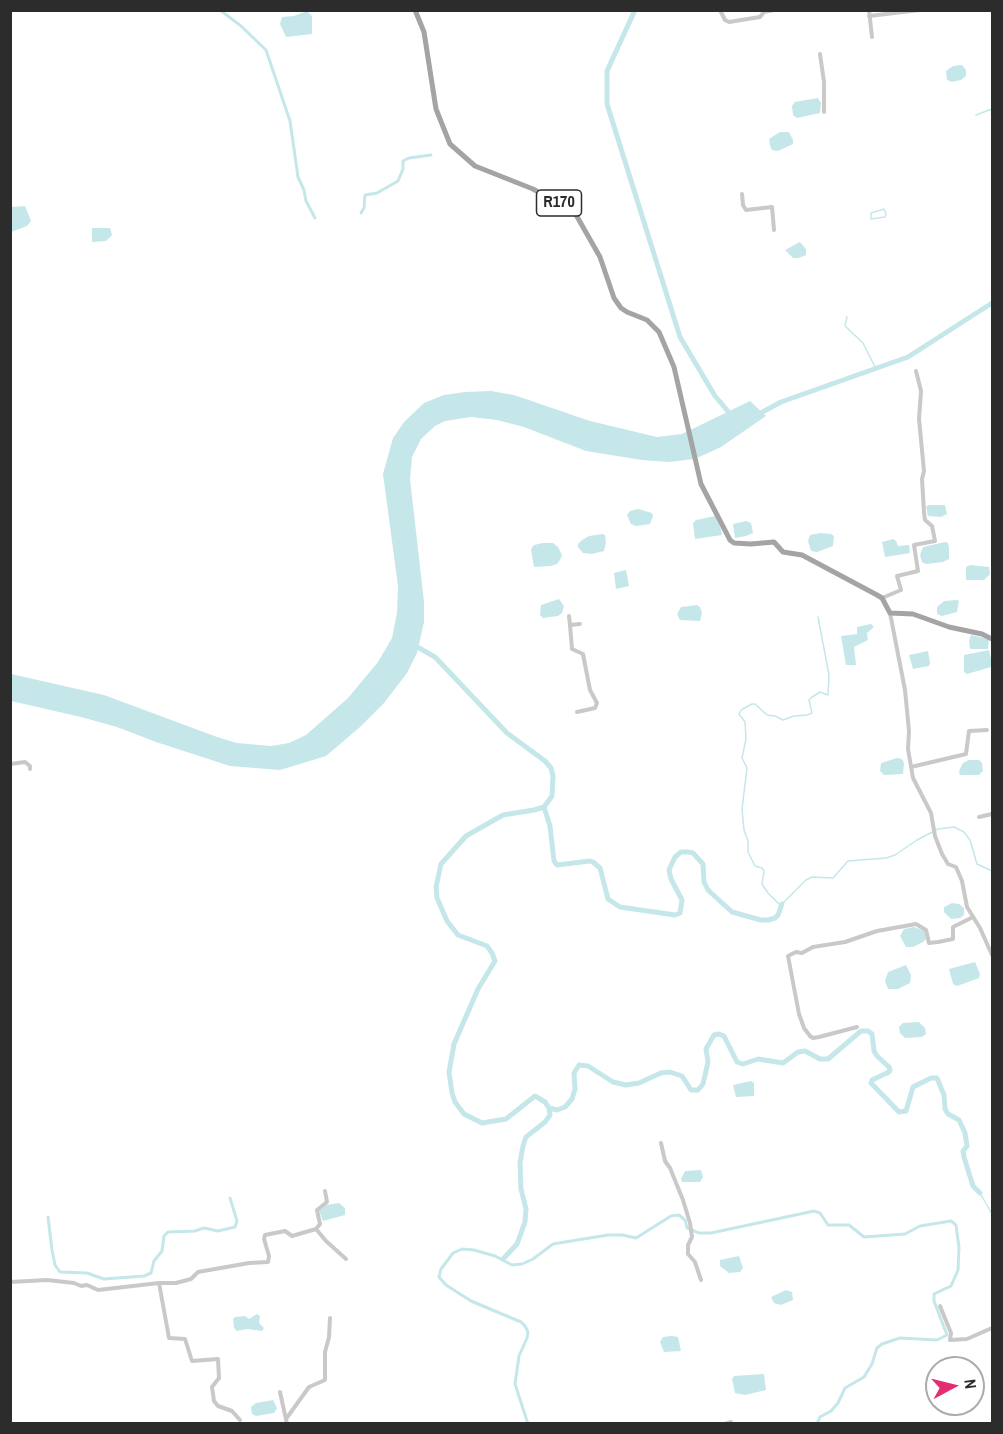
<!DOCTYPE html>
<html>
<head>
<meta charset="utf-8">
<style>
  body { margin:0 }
  #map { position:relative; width:1003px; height:1434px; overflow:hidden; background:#fff; font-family:"Archivo Narrow",sans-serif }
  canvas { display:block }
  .frame { position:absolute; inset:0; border:12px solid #2c2c2c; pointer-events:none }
  .north { position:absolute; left:925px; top:1356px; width:60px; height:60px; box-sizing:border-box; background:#fff; border:2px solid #ababab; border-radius:50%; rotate:83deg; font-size:16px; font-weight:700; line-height:24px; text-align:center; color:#2c2c2c }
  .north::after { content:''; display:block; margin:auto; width:21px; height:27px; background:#e42d70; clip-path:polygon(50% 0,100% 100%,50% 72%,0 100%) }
</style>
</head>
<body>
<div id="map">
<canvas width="1003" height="1434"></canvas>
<div class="frame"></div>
<div class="north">N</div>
</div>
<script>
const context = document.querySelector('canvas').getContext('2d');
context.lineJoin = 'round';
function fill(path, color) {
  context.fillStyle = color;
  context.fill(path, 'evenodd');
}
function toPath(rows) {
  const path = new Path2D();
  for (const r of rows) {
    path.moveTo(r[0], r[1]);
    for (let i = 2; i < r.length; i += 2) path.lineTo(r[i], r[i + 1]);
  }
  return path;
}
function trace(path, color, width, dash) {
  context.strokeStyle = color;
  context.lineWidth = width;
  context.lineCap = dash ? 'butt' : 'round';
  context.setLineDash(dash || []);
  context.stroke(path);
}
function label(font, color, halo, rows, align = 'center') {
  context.font = font + ' "Archivo Narrow",sans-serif';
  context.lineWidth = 6;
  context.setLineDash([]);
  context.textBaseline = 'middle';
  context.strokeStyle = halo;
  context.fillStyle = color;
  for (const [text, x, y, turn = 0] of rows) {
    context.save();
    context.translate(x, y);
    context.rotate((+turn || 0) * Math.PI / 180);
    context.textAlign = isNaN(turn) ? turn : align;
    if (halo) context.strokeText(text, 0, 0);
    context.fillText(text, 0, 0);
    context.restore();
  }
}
const water = toPath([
  [307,11,312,16,312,34,286,37,280,24,282,17,294,16],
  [962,65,966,70,966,76,961,80,952,82,947,80,946,71,953,66],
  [818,98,821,103,820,113,797,118,793,115,792,106,795,102],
  [780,132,789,132,793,140,793,144,778,151,772,150,770,146,769,139],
  [25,206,31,221,27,226,11,232,11,207],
  [92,228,110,228,112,235,106,241,92,242],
  [800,242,806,249,806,255,799,258,793,258,785,250],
  [491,391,514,395,590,421,657,437,682,434,750,401,766,416,721,447,706,454,694,459,669,462,642,460,586,451,524,427,497,420,471,417,445,421,435,426,421,439,412,457,410,479,424,602,424,622,417,653,407,673,384,703,360,727,326,756,280,770,230,766,156,742,117,727,81,717,11,701,11,674,104,695,217,737,237,743,271,746,289,743,306,735,348,698,378,662,392,638,397,613,398,586,383,474,393,438,404,422,424,403,444,395,465,392],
  [928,505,945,505,947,514,941,517,928,516,926,507],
  [638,509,652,513,653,516,650,524,636,526,631,524,627,515,630,511],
  [715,516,721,529,722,535,695,539,693,523,696,520],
  [746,521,751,523,753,533,746,536,735,538,733,524],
  [820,533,831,534,834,536,833,546,817,552,811,551,808,541,810,535],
  [602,534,605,535,606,542,604,551,592,554,583,553,578,547,578,544,582,540,589,536],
  [893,539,896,541,898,546,909,545,910,553,885,557,882,542],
  [945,542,948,543,949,548,949,559,943,562,926,564,922,562,920,555,923,547],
  [543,543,553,543,558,547,562,555,560,560,557,564,551,566,534,567,531,549,534,545],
  [970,565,989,567,990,574,984,580,966,580,966,567],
  [626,570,629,586,616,589,614,573],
  [559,599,564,606,562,613,558,616,550,617,543,618,540,615,541,605],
  [957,600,959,601,957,612,942,616,937,614,937,607,944,601],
  [697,605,700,607,702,613,700,621,680,620,677,614,681,607],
  [871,624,874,627,867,633,868,640,854,647,856,665,846,665,841,636,857,634,857,627],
  [971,635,989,639,988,649,970,649,969,641],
  [989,650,992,663,991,667,967,674,964,672,964,655],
  [928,651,930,663,929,666,913,669,909,655],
  [897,758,902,759,904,763,903,774,884,775,880,771,881,763],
  [969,760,979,760,982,763,983,771,979,775,960,775,959,771,963,763],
  [952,903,959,904,964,908,964,915,960,918,951,919,944,912,944,907],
  [914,927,925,931,927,938,923,942,913,947,906,947,900,936,904,929],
  [975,962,980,974,979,978,957,986,953,984,949,969],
  [906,965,911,975,910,983,898,989,888,989,885,981,888,972],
  [919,1022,925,1028,926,1034,922,1037,905,1038,900,1033,899,1027,903,1023],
  [751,1081,754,1083,754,1096,736,1097,733,1085],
  [701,1170,703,1177,700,1182,682,1182,681,1179,685,1171],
  [339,1203,345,1208,345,1215,323,1221,319,1210,326,1205],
  [739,1256,743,1268,740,1272,729,1273,720,1266,720,1260],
  [786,1290,792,1292,793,1300,781,1305,774,1303,771,1297],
  [257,1314,260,1316,259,1323,264,1328,262,1331,247,1329,237,1331,234,1328,233,1319,235,1317,245,1316,249,1319],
  [671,1336,678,1337,681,1351,664,1352,660,1342,663,1337],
  [764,1374,766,1390,745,1395,735,1393,732,1379,734,1376],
  [273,1400,277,1408,274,1413,256,1416,252,1414,251,1407,256,1403]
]);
const stream = toPath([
  [976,115,989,110,992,110],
  [884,209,886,214,885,217,871,219,871,213,884,209],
  [847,317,845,326,863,343,876,369],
  [782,904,806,880,812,877,833,878,848,861,886,858,895,855,917,840,938,829,954,827,964,832,970,840,977,864,992,871],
  [780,905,768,893,762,884,764,871,762,868,755,866,748,852,748,841,744,830,742,809,747,768,742,758,746,739,745,722,739,714,741,710,752,704,755,704,767,715,775,716,783,720,794,716,807,715,812,713,809,700,812,697,820,692,828,695,829,675,818,617],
  [980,1193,992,1214]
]);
const canal = toPath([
  [220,10,241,26,266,50,290,121,298,177,304,190,306,201,315,218],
  [361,213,364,208,365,195,377,193,398,181,403,169,403,161,409,158,431,155],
  [48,1217,52,1250,55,1265,60,1272,87,1273,104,1279,144,1276,151,1273,154,1261,162,1251,164,1236,168,1232,195,1231,204,1228,218,1231,235,1227,237,1221,230,1198],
  [528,1424,515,1384,519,1356,527,1338,528,1332,525,1326,521,1322,471,1301,446,1285,439,1277,441,1269,453,1253,462,1249,474,1250,495,1256,512,1265,522,1264,533,1259,553,1244,608,1235,622,1235,636,1238,671,1216,679,1215,685,1220,687,1228,699,1233,711,1233,814,1211,820,1213,828,1225,849,1225,864,1237,905,1234,920,1226,951,1221,956,1225,959,1248,958,1270,951,1286,934,1294,934,1301,947,1335,937,1340,900,1338,882,1344,877,1348,872,1364,864,1377,845,1388,838,1403,831,1411,820,1417,817,1424]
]);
const river = toPath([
  [635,10,607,71,607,104,680,337,715,396,732,416],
  [757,415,781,402,908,357,992,303],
  [412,644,435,657,507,733,545,761,551,768,553,776,552,796,544,807,534,810,503,815,466,836,441,864,436,887,437,898,447,921,458,935,487,946,492,953,495,961,478,989,454,1044,449,1072,452,1093,455,1102,464,1114,482,1123,506,1119,535,1096,545,1102,549,1108,550,1115,545,1122,526,1137,523,1146,520,1163,521,1189,526,1209,525,1222,517,1244,503,1259],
  [544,807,550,826,554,861,557,865,590,861,593,862,600,868,608,899,620,907,675,915,680,913,682,900,671,879,669,870,675,857,681,852,688,852,693,853,703,864,704,882,708,890,732,912,761,920,768,920,775,918,778,915,782,904],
  [549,1108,557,1110,565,1107,572,1099,575,1089,574,1073,579,1065,588,1066,613,1082,626,1085,639,1083,661,1073,670,1072,682,1076,691,1090,698,1090,703,1084,708,1062,706,1049,714,1035,719,1034,724,1036,737,1062,743,1064,758,1059,783,1063,798,1052,805,1051,820,1059,828,1059,861,1031,868,1031,872,1034,874,1051,877,1056,889,1067,890,1070,889,1072,872,1080,871,1083,899,1112,906,1111,913,1087,931,1078,937,1078,944,1095,945,1109,948,1114,959,1120,965,1133,967,1146,963,1151,964,1157,973,1186,980,1193]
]);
const minor = toPath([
  [720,10,725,20,729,22,760,17,764,12,774,10],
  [869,10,872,37],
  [869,16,920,10],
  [820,54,824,82,824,112],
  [742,194,743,205,746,210,772,207,774,230],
  [882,598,901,590,897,576,918,571,914,545,935,541,932,526,925,520,924,512,922,479,924,471,919,419,921,391,916,371],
  [890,613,905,690,909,731,908,749,913,778,931,813,935,836,942,854,948,864,956,867,962,881,967,907,980,928,992,955],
  [569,616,570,625,580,624],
  [570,625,572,649,583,654,590,690,597,703,595,708,577,712],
  [10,764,25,762,30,766,30,769],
  [911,767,966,754,969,731,987,730],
  [979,817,992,814],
  [857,1027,819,1037,813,1038,810,1036,804,1028,799,1014,788,956,796,952,802,953,813,947,845,942,877,931,916,924,926,930,929,943,938,942,953,939,953,927,973,917],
  [661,1143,665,1161,670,1168,683,1200,690,1223,692,1237,688,1245,688,1254,695,1262,701,1280],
  [316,1229,326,1241,346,1259],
  [10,1282,47,1280,74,1283,81,1286,87,1285,98,1290,159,1283,176,1283,191,1279,198,1272,249,1263,268,1262,269,1256,264,1239,265,1235,285,1231,292,1236,316,1229,320,1224,317,1210,327,1202,325,1191],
  [159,1283,169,1338,185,1339,192,1361,218,1359,219,1378,212,1387,214,1401,218,1406,232,1411,240,1420],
  [940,1306,951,1333,950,1340,967,1339,992,1328],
  [280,1392,287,1424],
  [286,1419,309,1387,325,1380,325,1352,329,1337,330,1318],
  [712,1424,720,1424],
  [725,1424,731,1422]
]);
const major = toPath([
  [415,10,424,32,436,109,450,144,475,166,533,189,575,213,600,257,614,298,621,308,627,312,647,320,659,332,674,367,701,484,730,540,734,543,751,544,774,542,783,552,802,555,877,595,882,598,890,613,913,614,949,627,982,634,992,639]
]);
const shields = [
  [559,203,45]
];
const shieldNames = [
  ["R170",559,203]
];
fill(water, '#c5e7ea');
trace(stream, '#c5e7ea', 1.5);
trace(canal, '#c5e7ea', 3);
trace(river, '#c5e7ea', 5);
trace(minor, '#c9c9c9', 4);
trace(major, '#a4a4a4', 5);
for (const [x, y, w] of shields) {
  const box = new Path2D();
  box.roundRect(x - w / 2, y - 13, w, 26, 4.5);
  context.fillStyle = '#fff';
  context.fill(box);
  trace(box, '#2c2c2c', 1.5);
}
label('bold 16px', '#2c2c2c', null, shieldNames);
</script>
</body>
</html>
